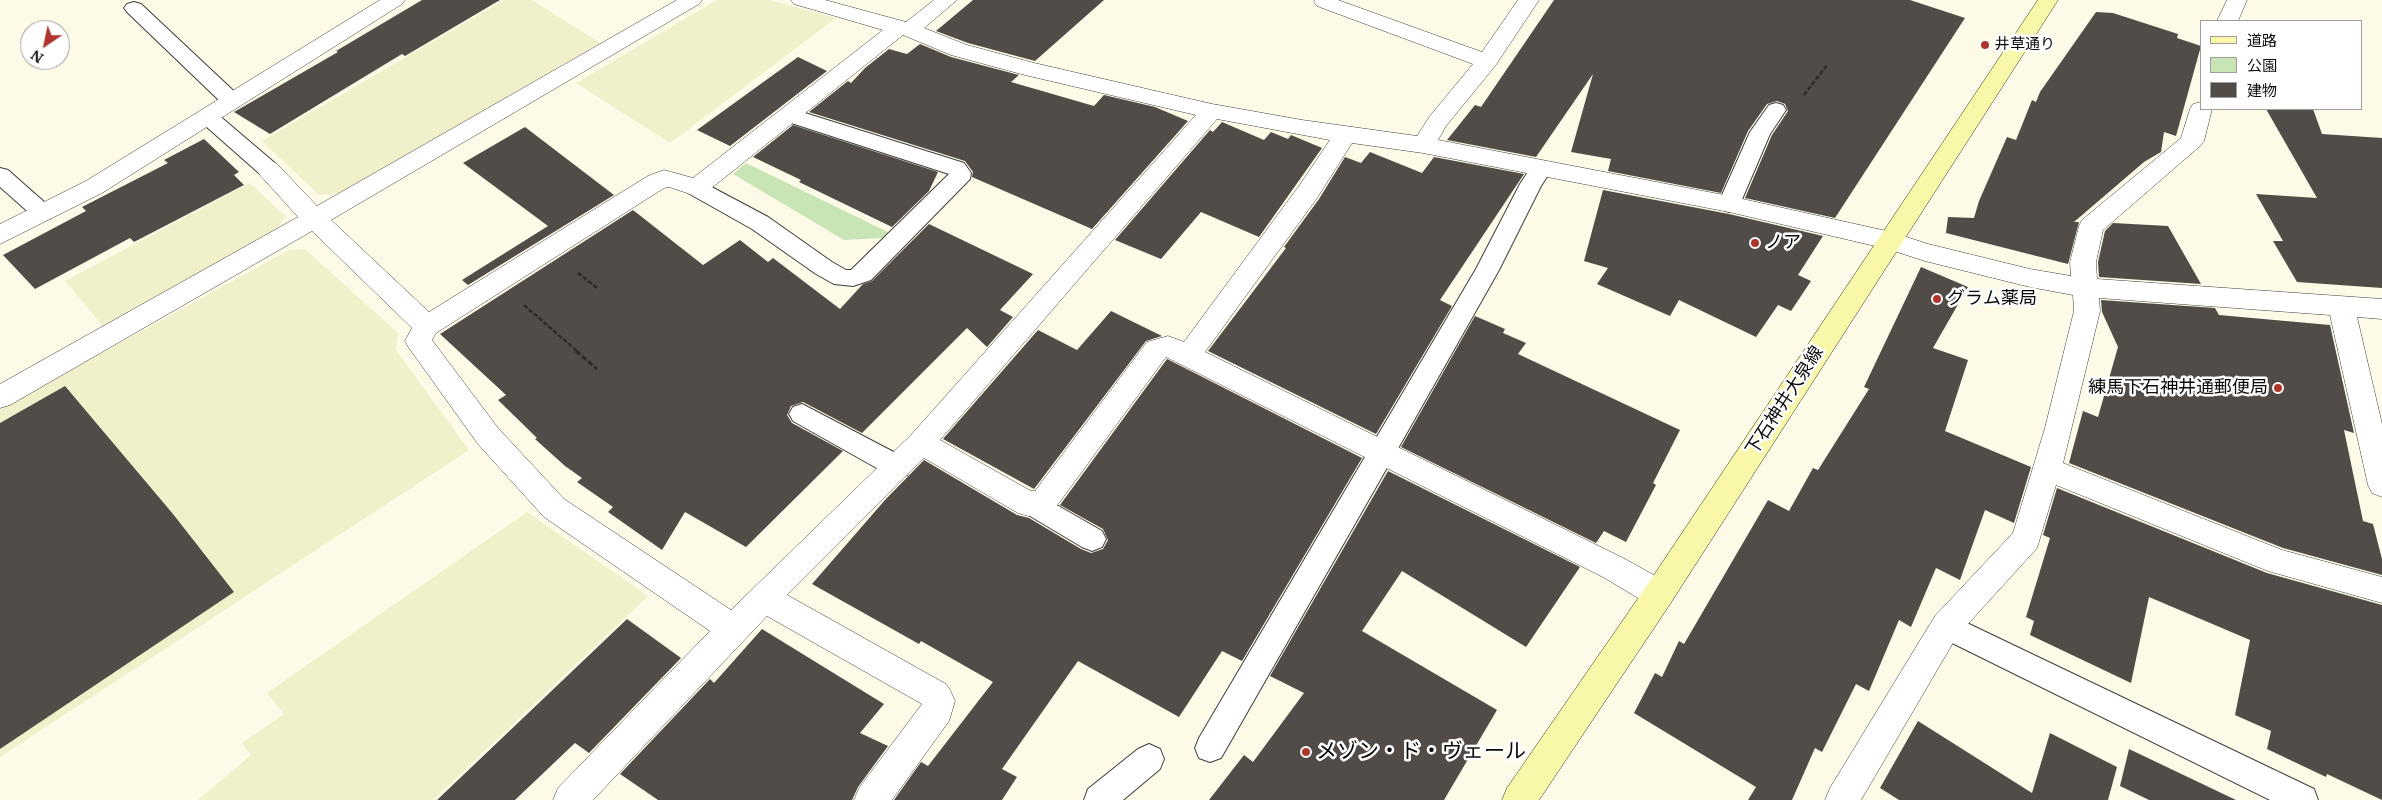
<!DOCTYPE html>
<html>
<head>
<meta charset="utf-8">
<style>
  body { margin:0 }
  #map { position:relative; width:2382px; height:800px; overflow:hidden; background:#fdfbe8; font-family:Merriweather,"Noto Sans JP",serif }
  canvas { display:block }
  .legend { position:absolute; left:2200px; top:20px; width:162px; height:90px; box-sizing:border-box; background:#fff; border:1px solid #9d9d9d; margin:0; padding:6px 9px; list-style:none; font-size:15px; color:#0a0a0a }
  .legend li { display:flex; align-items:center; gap:10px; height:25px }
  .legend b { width:25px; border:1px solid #9d9d9d }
  .north { position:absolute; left:20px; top:20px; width:50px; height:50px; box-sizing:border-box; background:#fff; border:1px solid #9d9d9d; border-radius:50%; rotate:214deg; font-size:14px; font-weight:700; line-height:20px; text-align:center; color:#0a0a0a }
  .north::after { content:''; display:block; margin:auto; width:18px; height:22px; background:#ae352e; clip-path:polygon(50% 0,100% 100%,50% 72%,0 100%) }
</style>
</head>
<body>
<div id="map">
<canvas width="2382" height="800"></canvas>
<ul class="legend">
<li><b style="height:6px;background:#f9f8a8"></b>道路</li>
<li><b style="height:14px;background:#c9e4b5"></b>公園</li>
<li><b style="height:14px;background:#514c47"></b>建物</li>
</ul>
<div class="north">N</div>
</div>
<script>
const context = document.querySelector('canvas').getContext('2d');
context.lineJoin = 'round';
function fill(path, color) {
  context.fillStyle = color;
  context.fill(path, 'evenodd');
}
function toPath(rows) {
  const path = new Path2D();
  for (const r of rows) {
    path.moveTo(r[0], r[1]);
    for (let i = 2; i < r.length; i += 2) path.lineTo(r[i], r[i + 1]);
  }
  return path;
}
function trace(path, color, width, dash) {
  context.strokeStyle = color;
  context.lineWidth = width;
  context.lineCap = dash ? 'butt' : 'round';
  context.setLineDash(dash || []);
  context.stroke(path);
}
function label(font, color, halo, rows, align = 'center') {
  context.font = font + ' Merriweather,"Noto Sans JP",serif';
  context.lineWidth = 5;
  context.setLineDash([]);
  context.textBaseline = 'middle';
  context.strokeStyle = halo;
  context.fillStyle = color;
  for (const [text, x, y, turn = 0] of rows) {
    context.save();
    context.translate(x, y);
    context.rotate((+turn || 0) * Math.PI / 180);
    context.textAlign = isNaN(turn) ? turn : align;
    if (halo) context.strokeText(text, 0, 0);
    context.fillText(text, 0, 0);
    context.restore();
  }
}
const farmland = toPath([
  [504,0,532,0,600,43,339,193,319,195,262,141],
  [717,0,770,0,836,18,670,143,576,83],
  [250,183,285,216,277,229,103,326,65,281],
  [305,249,398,333,396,350,469,450,0,757,0,409,289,250],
  [527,512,648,596,433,800,198,800,251,755,242,743,284,714,267,693]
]);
const green = toPath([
  [746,163,890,233,884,238,844,240,733,174]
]);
const building = toPath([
  [422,0,500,0,405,56,402,54,270,134,234,112,338,52,336,51],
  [973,0,1104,0,1035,61,968,43,936,31],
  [1554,0,1910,0,1965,18,1835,218,1745,198,1772,135,1788,111,1785,104,1777,101,1767,104,1748,131,1721,193,1608,171,1611,159,1571,152,1593,74,1536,157,1447,140,1475,105,1481,107],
  [2096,12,2113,13,2178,34,2177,38,2201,46,2176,136,2164,132,2161,152,2144,162,2074,222,2079,222,2068,264,1946,233,1948,217,1974,218,1979,201,2007,137,2016,140,2032,100,2036,102,2040,92],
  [920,44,951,57,1019,75,1011,82,1094,106,1104,95,1155,107,1188,121,1092,229,972,177,973,172,965,161,809,112,848,81,851,83,865,68,889,49,907,54],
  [798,57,827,71,730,146,697,130],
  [2266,109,2313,109,2322,134,2382,138,2382,288,2297,282,2273,241,2283,241,2256,194,2317,198],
  [1222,122,1264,140,1271,132,1288,139,1291,135,1322,148,1259,237,1201,212,1161,259,1115,240,1210,130,1213,132],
  [793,125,938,172,929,191,892,227,799,182,801,180,753,157],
  [525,127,614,195,468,285,462,280,548,226,463,163],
  [204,139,239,172,234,175,244,185,134,242,130,238,35,289,3,255,86,211,82,207,168,163,164,160],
  [1370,152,1422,173,1434,157,1524,174,1440,300,1452,306,1376,434,1208,351,1286,248,1284,247,1319,199,1345,157,1361,163],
  [1603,190,1729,214,1823,236,1798,275,1811,281,1791,311,1778,305,1756,337,1679,300,1670,316,1597,284,1608,268,1584,261],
  [633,210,703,265,740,240,768,262,773,258,840,309,863,284,872,281,929,224,1033,274,1000,310,1013,317,987,347,967,328,862,433,803,402,791,406,787,415,792,423,843,451,746,547,685,512,662,550,608,512,613,507,577,482,582,478,565,466,535,439,537,438,498,400,506,395,440,334],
  [2113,223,2168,226,2201,284,2099,277,2098,262,2105,231],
  [1921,267,1968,287,1933,348,1968,360,1945,431,2031,467,2014,523,1985,510,1960,580,1936,568,1911,627,1899,620,1869,691,1856,684,1822,752,1815,748,1792,800,1748,800,1756,787,1634,713,1655,673,1662,677,1679,641,1684,644,1768,500,1789,511,1813,468,1818,470,1869,389,1864,387],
  [2101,300,2215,308,2219,315,2330,325,2354,433,2344,430,2363,521,2373,524,2382,559,2382,575,2283,548,2069,463,2083,411,2098,417,2118,347,2102,312],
  [1111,311,1162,336,1146,341,1034,489,943,439,1038,330,1077,350],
  [1475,316,1505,329,1503,333,1526,343,1518,354,1680,430,1653,483,1656,485,1626,542,1604,531,1596,543,1401,447],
  [1167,359,1362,458,1242,661,1222,651,1179,717,1078,661,1002,769,1017,777,1002,800,894,800,921,762,928,766,993,682,921,641,919,644,812,584,885,500,924,460,1017,515,1029,518,1081,549,1091,553,1103,549,1108,540,1103,529,1060,505],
  [65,386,173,514,234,592,0,749,0,423],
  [1388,471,1580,567,1526,647,1402,571,1362,631,1497,710,1444,800,1209,800,1244,755,1253,762,1304,693,1270,676],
  [2057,488,2267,573,2382,605,2382,800,2327,774,2326,777,2267,749,2271,731,2235,715,2250,640,2149,597,2131,683,2030,635,2034,621,2026,617,2050,538,2043,535],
  [627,619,681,658,589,753,575,743,515,800,437,800],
  [762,629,884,704,860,733,888,746,858,787,852,800,658,800,620,774,710,679,714,683],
  [1918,721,2032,793,2050,733,2117,767,2108,800,1899,800,1880,788],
  [2129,749,2236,800,2149,800,2120,786]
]);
const pathFar1 = toPath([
  [1804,95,1827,65],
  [578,273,597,288],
  [524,305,578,352]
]);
const path = toPath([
  [576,351,597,369]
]);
const service = toPath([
  [134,2,141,4,239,96,242,101,239,106,232,108,225,106,127,12,124,8,127,4,134,2],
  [1776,103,1783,105,1786,110,1770,134,1740,204,1737,209,1729,212,1721,209,1718,204,1750,132,1769,105,1776,103],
  [789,108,964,163,971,173,970,179,871,280,853,286,834,284,816,274,752,229,688,193,685,188,688,183,696,180,704,183,768,217,832,262,846,270,851,270,949,174,782,120,779,115,782,110,789,108],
  [208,110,215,112,276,164,279,169,276,174,268,176,260,174,201,122,198,117,201,112,208,110],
  [1541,162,1549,164,1552,169,1541,186,1499,270,1392,459,1221,758,1210,762,1199,758,1195,748,1199,738,1476,269,1520,184,1533,164,1541,162],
  [0,168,8,170,51,208,54,213,51,218,43,221,35,218,0,187,0,168],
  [802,404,907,459,911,467,907,475,898,478,889,475,793,421,789,414,793,407,802,404],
  [1037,493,1046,496,1048,500,1102,531,1106,539,1102,547,1092,551,1082,547,1030,516,1024,504,1028,496,1037,493],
  [1946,613,2314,789,2318,800,2270,800,1936,635,1932,626,1936,617,1946,613],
  [1149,744,1160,749,1164,759,1160,769,1123,800,1084,800,1088,789,1138,749,1149,744]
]);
const minor = toPath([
  [380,0,405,0,402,4,102,193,0,244,0,224,86,181,380,0],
  [677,0,702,0,699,4,331,220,429,312,648,176,664,170,693,178,883,30,794,4,791,0,825,0,906,22,934,0,957,0,924,28,967,45,1034,63,1212,104,1302,120,1417,136,1430,116,1473,64,1317,6,1314,2,1315,0,1338,0,1482,52,1518,0,1539,0,1495,66,1446,126,1438,140,1729,196,1891,232,1928,244,2030,269,2071,276,2070,262,2079,226,2082,220,2181,138,2190,109,2193,104,2201,102,2201,109,2212,109,2204,141,2200,146,2103,230,2096,262,2097,279,2382,299,2382,319,2357,317,2382,424,2382,497,2372,493,2368,485,2330,315,2099,298,2100,311,2063,463,2282,550,2382,577,2382,603,2268,571,2056,485,2037,548,1957,636,1861,800,1825,800,1830,788,1935,616,2013,533,2045,428,2074,311,2073,295,2030,287,1925,261,1888,249,1729,212,1423,153,1352,143,1317,198,1205,352,1625,559,1670,584,1674,594,1670,604,1659,607,1648,604,1603,577,1166,357,1053,511,1028,516,1018,513,924,458,787,595,946,684,950,690,955,701,949,721,892,800,854,800,859,788,922,704,767,616,593,800,553,800,558,788,710,631,544,517,478,444,409,348,405,341,412,328,312,231,10,405,0,408,0,384,298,217,260,175,256,169,260,163,268,161,276,163,317,206,677,0],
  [903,35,951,55,1025,75,1196,115,911,435,731,610,564,499,498,428,432,340,436,333,664,188,669,187,696,196,704,194,903,35],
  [1217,119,1330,140,1299,186,1184,342,1168,336,1147,342,1035,491,1031,491,940,440,1217,119],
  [2227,0,2247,0,2238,21,2217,21,2227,0]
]);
const secondary = toPath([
  [2038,0,2058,0,1670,604,1539,800,1502,800,1507,788,1648,584,2038,0]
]);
const markers = [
  [1985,45,5,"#ae352e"],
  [1755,243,5,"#ae352e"],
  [1937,299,5,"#ae352e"],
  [2278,388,5,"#ae352e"],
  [1306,752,5,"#ae352e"]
];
const farPoinames = [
  ["井草通り",1995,45]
];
const poiNames = [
  ["ノア",1765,243],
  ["グラム薬局",1947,299],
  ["練馬下石神井通郵便局",2268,388,"right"]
];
const streetNames = [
  ["下石神井大泉線",1785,401,-57]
];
const nearPoinames = [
  ["メゾン・ド・ヴェール",1316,752]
];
fill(farmland, '#f0f0cb');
fill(green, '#c9e4b5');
fill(building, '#514c47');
trace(service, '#3d3d3d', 2);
trace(minor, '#3d3d3d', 1);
trace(secondary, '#2c2c2c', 1);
trace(pathFar1, '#2c2c2c', 2.5, [4.5, 2]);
trace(path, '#2c2c2c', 3, [5.5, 2.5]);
fill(service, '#fff');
fill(minor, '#fff');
fill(secondary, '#f9f8a8');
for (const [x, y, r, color] of markers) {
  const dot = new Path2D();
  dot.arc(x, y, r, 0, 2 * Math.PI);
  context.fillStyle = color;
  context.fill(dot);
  trace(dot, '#fff', 2);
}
label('15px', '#0a0a0a', '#fff', farPoinames, 'left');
label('18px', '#0a0a0a', '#fff', poiNames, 'left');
label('18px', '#0a0a0a', '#fff', streetNames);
label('21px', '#0a0a0a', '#fff', nearPoinames, 'left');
</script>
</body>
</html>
